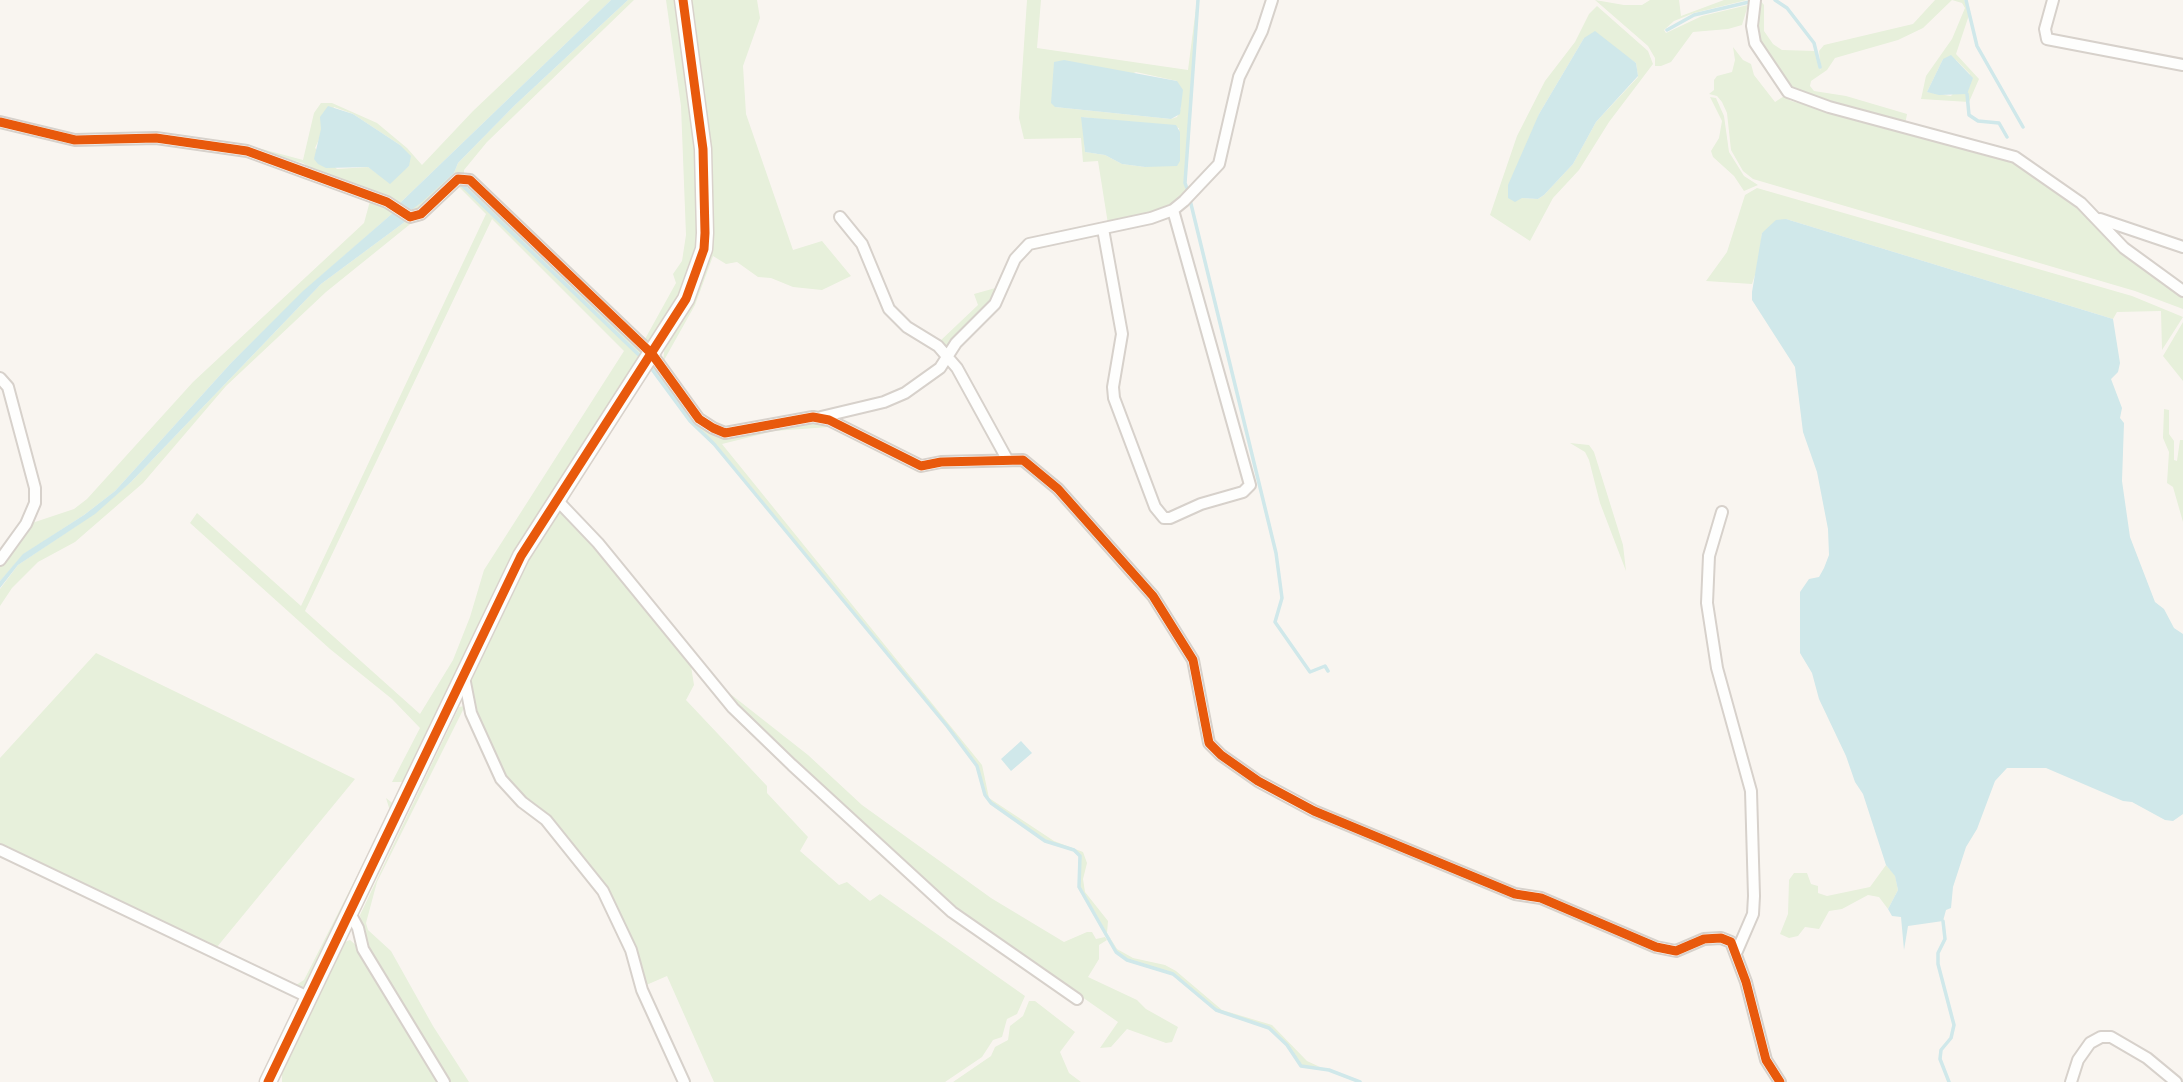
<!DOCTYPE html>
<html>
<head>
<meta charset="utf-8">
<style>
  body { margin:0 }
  canvas { display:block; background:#f9f5f0 }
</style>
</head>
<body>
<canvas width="2183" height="1082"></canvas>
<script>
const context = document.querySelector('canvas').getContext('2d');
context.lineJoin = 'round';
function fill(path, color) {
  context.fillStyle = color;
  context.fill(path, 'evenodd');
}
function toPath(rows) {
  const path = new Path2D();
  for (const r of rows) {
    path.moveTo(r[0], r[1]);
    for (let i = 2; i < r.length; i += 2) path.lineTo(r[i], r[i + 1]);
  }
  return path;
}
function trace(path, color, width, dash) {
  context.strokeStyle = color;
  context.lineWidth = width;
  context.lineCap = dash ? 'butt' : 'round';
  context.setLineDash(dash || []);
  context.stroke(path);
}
const green = toPath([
  [590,0,611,0,400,203,315,172,303,163,248,148,247,145,303,160,314,113,321,103,332,103,377,123,407,148,422,165,473,111],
  [334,107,353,114,400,145,409,166,401,172,378,174,368,167,337,169,315,148],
  [628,0,634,0,487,142,464,170,464,175,417,212,410,211,454,173,458,163,515,105],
  [666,0,676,0,696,149,698,233,697,247,679,296,650,344,645,339,676,283,673,274,682,261,686,235,681,106],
  [689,0,757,0,760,18,743,66,746,114,793,250,822,241,851,276,822,290,793,287,771,278,758,277,737,262,726,264,713,256,695,305,663,362,665,343,712,223,702,71],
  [1027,0,1041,0,1037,48,1188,70,1197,0,1184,183,1187,192,1181,198,1159,210,1108,224,1098,161,1083,162,1081,138,1024,139,1019,118],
  [1136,72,1177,81,1181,108,1177,117,1171,119,1055,107],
  [1082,117,1179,128,1180,160,1145,167,1122,164,1105,155,1085,152],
  [1595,0,1624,5,1642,5,1650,0,1679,0,1681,16,1724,0,1747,0,1694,13,1674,21,1664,30,1666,33,1702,16,1748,5,1742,25,1728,29,1693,32,1671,62,1661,66,1655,66,1655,58,1648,46],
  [1756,0,1760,0,1764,5,1764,31,1773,44,1782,50,1815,51,1821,71,1819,51,1824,45,1913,24,1935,0,1964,0,1970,12,1956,54,1979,79,1969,102,1921,99,1926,76,1952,39,1965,8,1962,3,1952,0,1923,28,1898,40,1835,58,1827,70,1811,81,1810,86,1814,91,1846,96,1907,114,1905,125,1787,89,1758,42],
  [1943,59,1956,60,1970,74,1951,96,1927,92],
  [1597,6,1648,51,1653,64,1609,122,1579,170,1553,198,1530,241,1490,215,1517,136,1545,81,1575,42,1589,14],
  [1584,38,1626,56,1636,63,1638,77,1596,122,1573,164,1544,195,1538,199,1522,198,1539,114],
  [1733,47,1743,60,1751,64,1754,75,1775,102,1784,96,1791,101,2009,159,2074,202,2183,294,2183,309,2135,291,1753,179,1743,171,1731,150,1727,113,1722,102,1717,96,1709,94,1714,90,1714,80,1717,76,1732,72,1735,60],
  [1710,97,1716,98,1724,116,1729,152,1744,176,1758,185,1744,191,1734,176,1713,157,1711,151,1719,138,1722,121],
  [462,182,644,350,526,534,405,782,392,782,420,728,392,699,330,649,190,523,197,513,301,606,486,214,457,185],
  [492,219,624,351,484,570,470,617,453,660,420,714,305,611],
  [1757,188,2132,296,2183,317,2162,350,2161,311,2117,312,2113,319,1786,219,1762,233,1758,266,1752,284,1706,281,1727,252,1745,195],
  [370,201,394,212,303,292,231,363,115,491,84,515,24,554,0,581,0,563,23,539,32,523,74,509,87,499,193,382,364,223],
  [406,221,414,221,326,292,226,386,143,483,75,542,38,562,12,588,0,606,0,589,18,565,79,524,131,482,321,284],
  [999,287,990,302,947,350,939,342,978,305,974,294],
  [2183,322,2183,381,2163,356],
  [653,362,708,429,821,422,918,467,925,473,829,427,774,431,722,444,982,765,989,798,1054,841,1083,852,1087,863,1083,879,1085,892,1108,921,1107,933,1117,949,1133,958,1165,965,1176,971,1222,1010,1272,1025,1307,1061,1320,1067,1301,1065,1287,1044,1269,1027,1217,1010,1173,973,1127,959,1117,951,1080,887,1080,855,1074,849,1046,840,991,803,985,795,977,765,947,725,715,444,690,421,652,367,567,500,566,496],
  [2164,409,2169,410,2169,434,2174,441,2174,460,2177,461,2180,440,2183,440,2183,522,2173,487,2167,483,2169,452,2163,438],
  [1570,443,1589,445,1594,452,1623,545,1626,571,1600,503,1589,460,1585,452],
  [558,511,568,517,691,666,694,685,686,700,767,786,767,793,808,837,800,851,839,885,847,882,870,901,880,894,1025,996,1017,1014,1007,1019,1002,1037,993,1040,982,1057,945,1082,714,1082,667,976,644,986,614,908,507,781,473,707,467,677,509,589],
  [96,653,355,779,217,947,218,950,0,847,0,758],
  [719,685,808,755,862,805,991,898,1064,942,1087,932,1092,932,1096,939,1105,937,1107,940,1099,945,1099,959,1088,977,1137,1000,1146,1009,1178,1027,1172,1042,1166,1043,1127,1029,1111,1047,1100,1048,1118,1022,950,905,735,704],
  [465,706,377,882,366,923,368,930,391,951,433,1026,469,1082,447,1082,365,946,360,915,459,707],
  [386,798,395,805,307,987,293,987,304,980,390,811],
  [1886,865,1895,875,1898,890,1888,909,1879,897,1868,895,1842,909,1829,911,1819,929,1805,927,1798,936,1789,938,1780,934,1788,914,1789,880,1794,873,1807,873,1811,884,1818,886,1818,893,1827,896,1870,887],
  [350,940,358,947,437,1082,282,1082,282,1070,314,1001,345,942],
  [1029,1001,1035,1001,1075,1032,1060,1052,1069,1073,1081,1082,953,1082,991,1056,995,1047,1008,1040,1010,1026,1023,1016]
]);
const water = toPath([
  [611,0,628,0,515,105,458,163,454,173,422,202,410,211,400,203],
  [1595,31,1636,63,1638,76,1596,122,1573,164,1544,195,1538,199,1522,198,1515,202,1508,198,1508,185,1539,114,1584,38],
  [1951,55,1973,78,1967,94,1939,95,1927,92,1943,59],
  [1064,60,1177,81,1183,90,1180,114,1171,119,1055,107,1051,103,1054,62],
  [328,106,353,114,400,145,411,156,409,166,390,184,368,167,326,168,318,164,314,159,321,129,320,117],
  [1081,117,1176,125,1180,132,1180,161,1177,166,1145,167,1122,164,1105,155,1085,152],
  [394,212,406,221,321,284,131,482,95,514,18,565,0,588,0,581,23,554,84,515,115,491,231,363,303,291],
  [1786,219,2113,319,2120,363,2118,372,2111,379,2122,408,2120,418,2124,423,2122,481,2130,537,2155,602,2164,609,2174,628,2183,634,2183,814,2173,821,2165,820,2132,802,2123,801,2046,768,2007,768,1995,781,1977,829,1966,847,1953,887,1951,908,1946,910,1943,921,1908,926,1904,950,1901,917,1892,916,1888,909,1898,890,1895,876,1886,865,1863,794,1855,782,1846,756,1819,699,1812,673,1800,653,1800,592,1809,579,1819,577,1824,568,1829,555,1828,529,1817,472,1803,432,1795,367,1752,300,1752,292,1762,233,1776,220],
  [1021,741,1032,753,1011,771,1001,759]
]);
const stream = toPath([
  [1775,0,1787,8,1814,43,1820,67],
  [1966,0,1977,46,2023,127],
  [1667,30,1694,15,1749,2],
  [1967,94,1969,115,1978,121,1999,123,2007,137],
  [459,182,641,357],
  [1188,191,1185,183,1198,0],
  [1190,200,1276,553,1282,598,1275,622,1310,672,1325,666,1328,671],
  [651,368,690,421,714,444,947,726,977,766,985,795,991,803,1045,841,1074,850,1080,856,1079,887,1116,952,1127,960,1173,974,1216,1010,1269,1028,1287,1045,1301,1066,1329,1070,1360,1082],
  [1943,921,1945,939,1938,953,1938,964,1954,1025,1951,1038,1941,1050,1940,1059,1949,1082]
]);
const street = toPath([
  [1755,0,1752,26,1755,43,1788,92,1829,107,2015,157,2081,203,2124,248,2183,291],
  [2053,0,2045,29,2047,39,2183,65],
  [0,122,75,140,156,138,247,151,387,202,410,217,421,214,458,179,470,180,652,354,699,419,713,428,725,433,813,417,829,420,921,466,941,462,1023,460,1058,489,1153,596,1193,660,1209,743,1221,755,1258,781,1314,811,1515,894,1541,898,1656,947,1676,951,1704,939,1721,938,1731,942,1746,982,1766,1060,1780,1082],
  [840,217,862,244,889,309,907,327,938,346,957,368,1007,459],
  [2100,219,2183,247],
  [1103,229,1122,334,1113,387,1114,398,1155,507,1164,518,1170,518,1201,504,1243,492,1250,485,1173,210],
  [0,378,8,387,35,488,35,503,26,524,0,560],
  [821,417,884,402,905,393,940,368,956,343,995,304,1015,259,1029,244,1151,218,1173,210,1184,201,1219,164,1239,77,1262,31,1272,0],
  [557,500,598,543,733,708,792,765,952,912,1077,999],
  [1722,512,1709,556,1707,603,1717,668,1751,791,1754,896,1753,914,1737,951],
  [464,677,471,713,501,779,522,802,546,820,603,891,631,950,642,990,684,1082],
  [0,850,308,997],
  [350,913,358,928,363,949,444,1082],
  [2071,1082,2078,1060,2090,1043,2101,1037,2111,1037,2147,1058,2176,1082]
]);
const secondary = toPath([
  [268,1082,521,556,686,299,704,249,705,233,703,149,683,0]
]);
const cycleway = toPath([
  [0,122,75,140,156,138,247,151,387,202,410,217,421,214,458,179,470,180,652,354,699,419,713,428,725,433,813,417,829,420,921,466,941,462,1023,460,1058,489,1153,596,1193,660,1209,743,1221,755,1258,781,1314,811,1515,894,1541,898,1656,947,1676,951,1704,939,1721,938,1731,942,1746,982,1766,1060,1780,1082],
  [268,1082,521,556,686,299,704,249,705,233,703,149,683,0]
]);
fill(green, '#e7f0db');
fill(water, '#d0e8ea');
trace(stream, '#d0e8ea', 3.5);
trace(street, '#d7d1cb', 14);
trace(secondary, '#d9d2cb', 19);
trace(street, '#fefefd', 10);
trace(secondary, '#fefefd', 16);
trace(cycleway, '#e8590c', 9);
</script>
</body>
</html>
